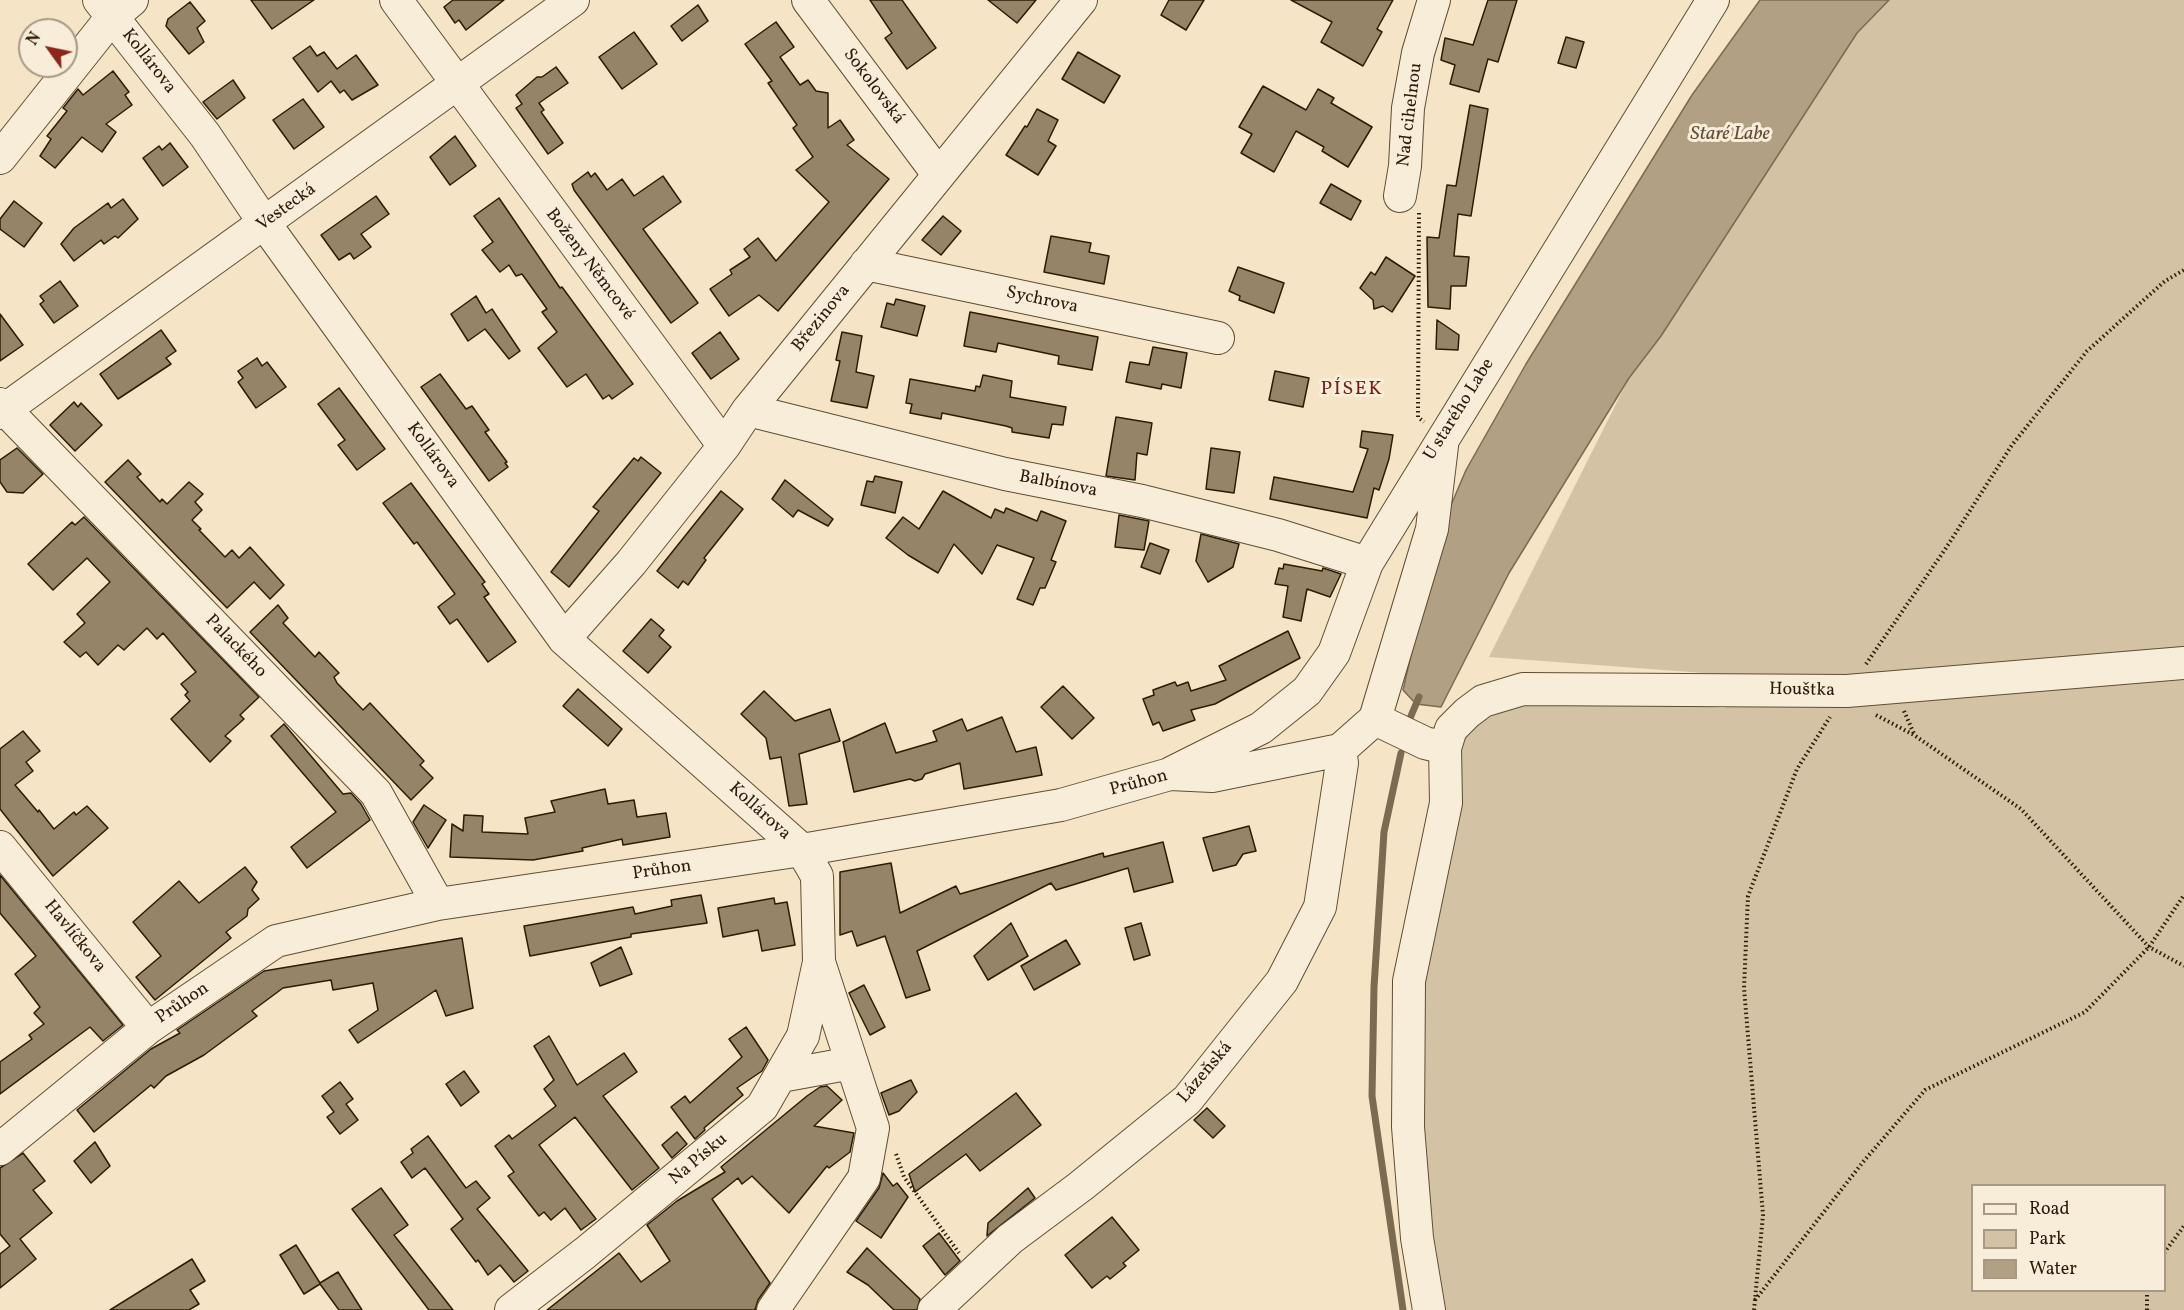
<!DOCTYPE html>
<html>
<head>
<meta charset="utf-8">
<style>
  body { margin:0 }
  #map { position:relative; width:2184px; height:1310px; overflow:hidden; background:#f5e4c5; font-family:Vollkorn,serif }
  canvas { display:block }
  .legend { position:absolute; left:1971px; top:1184px; width:195px; height:108px; box-sizing:border-box; background:#f8edd9; border:2px solid #a79984; margin:0; padding:8px 10px; list-style:none; font-size:18px; color:#2d1c04 }
  .legend li { display:flex; align-items:center; gap:12px; height:30px }
  .legend b { width:30px; border:2px solid #a79984 }
  .north { position:absolute; left:18px; top:18px; width:60px; height:60px; box-sizing:border-box; background:#f8edd9; border:2px solid #a79984; border-radius:50%; rotate:303deg; font-size:16px; font-weight:700; line-height:24px; text-align:center; color:#2d1c04 }
  .north::after { content:''; display:block; margin:auto; width:21px; height:27px; background:#8f2418; clip-path:polygon(50% 0,100% 100%,50% 72%,0 100%) }
</style>
</head>
<body>
<div id="map">
<canvas width="2184" height="1310"></canvas>
<ul class="legend">
<li><b style="height:8px;background:#f8edd9"></b>Road</li>
<li><b style="height:16px;background:#d3c2a4"></b>Park</li>
<li><b style="height:16px;background:#b1a083"></b>Water</li>
</ul>
<div class="north">N</div>
</div>
<script>
const context = document.querySelector('canvas').getContext('2d');
context.lineJoin = 'round';
function fill(path, color) {
  context.fillStyle = color;
  context.fill(path, 'evenodd');
}
function toPath(rows) {
  const path = new Path2D();
  for (const r of rows) {
    path.moveTo(r[0], r[1]);
    for (let i = 2; i < r.length; i += 2) path.lineTo(r[i], r[i + 1]);
  }
  return path;
}
function trace(path, color, width, dash) {
  context.strokeStyle = color;
  context.lineWidth = width;
  context.lineCap = dash ? 'butt' : 'round';
  context.setLineDash(dash || []);
  context.stroke(path);
}
function label(font, color, halo, rows, align = 'center') {
  context.font = font + ' Vollkorn,serif';
  context.lineWidth = 6;
  context.setLineDash([]);
  context.textBaseline = 'middle';
  context.strokeStyle = halo;
  context.fillStyle = color;
  for (const [text, x, y, turn = 0] of rows) {
    context.save();
    context.translate(x, y);
    context.rotate((+turn || 0) * Math.PI / 180);
    context.textAlign = isNaN(turn) ? turn : align;
    if (halo) context.strokeText(text, 0, 0);
    context.fillText(text, 0, 0);
    context.restore();
  }
}
const green = toPath([
  [1889,0,2184,0,2184,1310,1443,1310,1432,1247,1418,1066,1428,939,1460,817,1430,744,1541,694,1725,708,1731,675,1489,657,1629,378,1857,33],
  [1972,1186,2164,1186,2164,1290,1972,1290]
]);
const water = toPath([
  [1760,0,1889,0,1857,33,1661,336,1629,378,1509,573,1441,707,1416,704,1403,690,1421,611,1428,559,1466,470,1526,364,1692,95,1760,0]
]);
const stream = toPath([
  [1408,723,1419,697],
  [1401,753,1384,832,1374,987,1372,1096,1403,1310]
]);
const building = toPath([
  [251,0,314,0,272,29,251,0],
  [453,0,504,0,466,30,459,20,455,23,444,7,453,0],
  [870,0,902,0,936,48,907,69,885,38,892,33,870,0],
  [988,0,1036,0,1017,23,988,0],
  [1169,0,1204,0,1186,30,1161,15,1169,0],
  [1291,0,1393,0,1377,29,1382,32,1363,66,1321,42,1332,22,1291,0],
  [1488,0,1517,0,1498,62,1488,59,1479,92,1450,84,1455,65,1441,60,1445,38,1473,45,1488,0],
  [190,2,205,21,197,28,204,42,189,54,166,26,168,19,190,2],
  [698,5,708,21,682,41,671,26,698,5],
  [776,22,794,47,780,57,800,85,808,80,816,91,828,93,828,128,840,120,854,140,847,145,889,179,778,311,759,295,729,316,710,289,732,274,730,270,750,257,744,249,758,238,776,261,829,202,796,170,813,157,793,128,797,125,768,83,772,81,745,44,776,22],
  [634,32,657,64,622,89,599,57,634,32],
  [1566,37,1584,42,1576,68,1558,63,1566,37],
  [310,46,317,56,324,52,337,69,356,55,378,85,352,100,344,90,340,93,331,81,318,92,293,58,310,46],
  [1078,52,1120,76,1104,103,1062,79,1078,52],
  [556,67,568,83,539,103,544,110,541,112,563,143,548,154,516,108,522,104,516,95,537,77,542,77,556,67],
  [113,71,129,92,125,95,132,105,106,124,116,132,102,152,82,137,55,168,40,156,51,139,47,136,67,111,63,108,78,89,83,95,113,71],
  [233,80,245,98,217,119,203,102,233,80],
  [1263,86,1306,110,1318,89,1334,98,1331,103,1372,127,1348,167,1322,151,1324,147,1296,131,1274,172,1241,153,1252,134,1239,127,1263,86],
  [303,99,324,127,294,149,273,120,303,99],
  [1470,105,1488,109,1471,216,1458,214,1454,256,1469,257,1466,286,1451,286,1450,309,1428,307,1427,237,1439,238,1447,185,1456,186,1470,105],
  [1037,109,1058,120,1048,141,1056,146,1038,175,1006,155,1025,126,1027,127,1037,109],
  [455,136,476,166,450,185,430,157,455,136],
  [170,143,188,167,163,186,143,158,159,146,162,150,170,143],
  [588,172,591,177,595,173,607,190,622,179,634,196,663,176,681,202,643,229,698,303,671,323,574,190,572,184,588,172],
  [1331,184,1361,201,1351,220,1320,203,1331,184],
  [376,196,389,214,361,234,371,247,354,259,350,253,339,260,321,235,376,196],
  [499,198,560,288,562,287,633,384,612,399,609,395,603,399,586,374,567,387,538,348,557,332,542,312,547,309,522,274,516,276,509,265,500,272,482,250,493,242,474,216,499,198],
  [123,199,138,219,118,238,115,236,104,244,101,240,74,261,61,244,74,228,108,203,111,208,123,199],
  [14,201,42,223,24,247,0,229,0,219,14,201],
  [943,216,961,231,941,255,922,240,943,216],
  [1051,236,1091,243,1089,252,1109,256,1104,284,1044,272,1051,236],
  [1386,257,1415,276,1392,312,1383,306,1374,309,1373,300,1360,288,1371,272,1375,275,1386,257],
  [1238,267,1284,283,1274,313,1239,300,1240,296,1229,291,1238,267],
  [60,281,78,306,54,323,40,304,44,301,40,296,60,281],
  [476,296,486,313,492,309,520,351,509,359,485,329,468,341,451,314,476,296],
  [896,299,925,306,917,336,881,327,887,303,894,305,896,299],
  [970,312,1098,337,1092,370,1058,364,1059,356,998,343,996,352,964,346,970,312],
  [0,314,23,345,0,361,0,314],
  [1437,320,1459,335,1458,350,1436,349,1437,320],
  [161,330,176,351,166,358,171,364,118,399,100,374,161,330],
  [720,332,739,359,711,379,692,353,720,332],
  [842,332,862,336,856,372,874,376,867,408,831,401,840,361,836,360,842,332],
  [1153,347,1187,353,1181,388,1162,384,1161,389,1126,382,1130,362,1149,365,1153,347],
  [257,358,262,366,267,362,286,387,256,408,238,382,243,378,238,371,257,358],
  [1275,371,1309,378,1303,407,1269,400,1275,371],
  [440,374,466,409,472,406,489,430,485,432,507,462,505,463,508,467,489,481,421,387,440,374],
  [983,375,1012,381,1010,397,1066,407,1063,425,1052,424,1049,438,1012,432,1012,428,1006,426,942,413,941,419,910,413,912,404,906,403,910,379,975,391,976,386,980,387,983,375],
  [339,388,385,449,357,470,338,445,345,440,318,404,339,388],
  [74,402,78,407,81,403,102,425,75,451,50,425,74,402],
  [1116,417,1152,423,1147,455,1137,453,1135,480,1106,476,1116,417],
  [1362,431,1393,435,1389,459,1379,490,1374,488,1367,518,1270,499,1274,477,1353,492,1368,449,1360,447,1362,431],
  [17,448,43,474,23,493,7,492,0,482,0,460,17,448],
  [1211,448,1240,452,1234,493,1206,489,1211,448],
  [641,457,661,473,569,587,551,572,599,511,593,507,634,458,638,461,641,457],
  [128,460,141,474,137,477,160,502,162,499,167,504,189,482,203,494,195,502,202,510,192,520,201,529,199,530,225,557,232,550,239,558,250,547,284,585,270,599,254,582,227,608,105,482,128,460],
  [875,476,902,482,895,513,861,505,867,481,873,482,875,476],
  [785,480,833,519,828,526,798,510,793,517,772,499,785,480],
  [411,483,485,582,482,584,489,594,484,597,516,642,488,662,457,619,450,624,438,607,455,594,417,542,414,544,383,503,411,483],
  [721,491,743,509,704,558,706,560,688,585,683,581,678,588,657,571,721,491],
  [943,491,991,518,995,509,1004,513,1006,508,1037,521,1041,511,1066,521,1051,560,1056,562,1045,588,1040,588,1033,605,1017,599,1034,558,997,545,982,574,954,544,938,573,908,555,886,538,903,517,919,529,943,491],
  [1119,515,1149,521,1144,550,1115,547,1119,515],
  [84,517,259,697,240,715,244,719,225,736,231,741,210,762,171,719,190,701,185,695,188,692,181,684,196,672,163,633,157,639,147,628,124,650,118,645,98,665,86,652,80,657,64,642,85,623,77,614,110,582,87,558,53,590,28,564,72,522,75,525,84,517],
  [1201,534,1239,544,1233,567,1208,582,1196,561,1201,534],
  [1150,543,1169,550,1160,574,1141,567,1150,543],
  [1284,564,1322,571,1323,568,1341,574,1330,597,1307,589,1301,621,1283,617,1288,586,1275,584,1279,568,1283,569,1284,564],
  [278,605,288,618,283,623,315,657,319,652,339,673,334,677,337,683,363,710,370,703,424,761,420,765,433,778,411,800,250,632,278,605],
  [651,619,664,630,659,636,671,647,648,673,623,651,651,619],
  [1288,631,1300,658,1215,704,1191,710,1195,720,1163,731,1159,722,1153,725,1143,699,1154,695,1153,690,1175,682,1177,686,1188,682,1191,691,1226,680,1219,666,1288,631],
  [1063,686,1094,718,1072,739,1041,707,1063,686],
  [578,689,622,729,608,746,563,706,578,689],
  [764,691,795,721,830,709,840,741,799,754,807,804,789,806,781,757,770,759,766,738,741,714,764,691],
  [1002,717,1016,752,1036,747,1042,775,964,789,960,763,925,774,922,779,915,781,910,779,854,792,843,742,885,723,896,753,937,741,933,731,962,719,967,731,1002,717],
  [284,724,343,794,351,793,361,804,370,820,307,868,291,847,336,812,271,736,284,724],
  [23,731,40,751,26,762,33,771,15,785,38,812,39,810,54,829,74,812,76,815,87,806,108,828,53,876,0,809,0,749,23,731],
  [605,789,608,804,634,800,637,817,666,813,670,837,623,845,622,839,582,848,583,851,533,860,450,857,452,824,463,831,464,815,483,816,482,832,528,834,525,818,555,812,551,801,605,789],
  [424,805,446,820,428,848,413,822,424,805],
  [1249,826,1256,851,1243,854,1236,865,1213,871,1203,838,1249,826],
  [1163,842,1173,882,1134,892,1128,868,1056,890,1051,883,917,951,930,990,906,998,885,936,857,946,852,931,840,935,840,872,891,863,900,913,956,886,960,894,1103,853,1104,857,1163,842],
  [245,867,257,882,252,890,259,899,248,909,247,916,226,932,231,938,155,1000,136,977,161,956,133,922,179,881,199,903,245,867],
  [0,875,123,1025,103,1041,90,1027,0,1094,0,1062,32,1039,29,1035,44,1024,34,1013,40,1007,15,974,36,956,0,913,0,875],
  [701,895,707,923,631,934,631,937,530,956,524,926,633,907,635,914,672,906,671,900,701,895],
  [774,898,775,904,787,902,795,945,762,951,758,930,723,937,718,908,774,898],
  [1011,923,1028,956,988,980,974,956,1011,923],
  [1141,923,1150,955,1134,960,1125,928,1141,923],
  [462,938,473,1008,446,1016,436,990,358,1043,349,1030,378,1010,373,983,333,990,331,980,283,988,252,1011,257,1016,204,1055,166,1076,154,1088,151,1085,94,1132,77,1110,151,1049,180,1033,177,1030,264,971,462,938],
  [1066,940,1080,964,1034,990,1021,966,1066,940],
  [621,947,632,974,600,986,591,963,621,947],
  [864,985,885,1027,870,1035,849,993,864,985],
  [746,1027,768,1060,762,1071,737,1088,743,1095,704,1128,705,1130,695,1139,671,1107,685,1096,690,1103,742,1057,729,1039,746,1027],
  [549,1036,577,1085,624,1053,637,1072,603,1096,659,1168,632,1190,575,1117,539,1145,596,1219,581,1230,565,1208,551,1220,544,1212,539,1216,508,1176,514,1172,495,1146,509,1135,512,1139,556,1106,544,1089,554,1080,534,1046,549,1036],
  [464,1071,479,1092,461,1106,446,1084,464,1071],
  [911,1080,917,1092,899,1111,889,1115,881,1093,911,1080],
  [340,1082,353,1099,346,1104,358,1120,340,1134,327,1117,334,1112,322,1096,340,1082],
  [827,1086,842,1100,814,1126,854,1133,850,1152,829,1168,827,1166,789,1213,752,1176,742,1184,738,1178,712,1199,770,1283,758,1300,755,1310,547,1310,619,1253,641,1282,670,1261,647,1225,677,1201,725,1172,721,1167,807,1096,820,1087,827,1086],
  [1016,1093,1041,1125,980,1171,966,1154,915,1192,909,1174,1016,1093],
  [1207,1108,1225,1126,1213,1138,1194,1120,1207,1108],
  [677,1132,687,1144,672,1158,662,1145,677,1132],
  [428,1136,466,1188,476,1181,490,1198,477,1209,528,1271,514,1282,500,1265,488,1275,478,1260,476,1262,451,1229,463,1219,425,1168,412,1178,401,1162,413,1153,411,1149,428,1136],
  [95,1142,110,1166,91,1183,74,1161,95,1142],
  [23,1153,45,1181,33,1190,52,1213,20,1239,36,1259,0,1288,0,1254,10,1246,0,1234,0,1168,23,1153],
  [883,1173,893,1186,897,1183,908,1197,881,1238,856,1221,879,1188,883,1173],
  [381,1188,408,1225,394,1235,453,1310,429,1310,352,1209,381,1188],
  [1028,1188,1035,1198,987,1236,988,1223,1028,1188],
  [1112,1217,1139,1250,1123,1263,1126,1266,1110,1279,1107,1276,1092,1288,1065,1255,1112,1217],
  [939,1233,960,1261,945,1275,923,1246,939,1233],
  [296,1245,320,1283,338,1272,362,1310,339,1310,320,1284,304,1294,280,1255,296,1245],
  [867,1248,920,1299,917,1310,894,1310,868,1285,847,1272,867,1248],
  [192,1259,205,1281,190,1290,199,1304,189,1310,110,1310,192,1259]
]);
const path = toPath([
  [1419,213,1418,417,1424,422],
  [1866,664,1946,548,2012,445,2087,351,2165,281,2184,270],
  [1904,711,1914,734],
  [1876,715,1914,735,2021,809,2149,947,2184,966],
  [896,1154,904,1177,959,1253],
  [2164,1253,2184,1226],
  [1755,1300,1863,1162,1925,1090,2085,1012,2149,947,2184,895],
  [1754,1310,1763,1215,1744,988,1748,896,1797,769,1830,717],
  [2147,1310,2147,1290]
]);
const minor = toPath([
  [99,0,205,135,265,224,564,639,802,850,817,876,819,962,803,1036,762,1107,585,1253,511,1310],
  [396,0,724,446],
  [808,0,938,174],
  [0,158,112,17,132,0],
  [1400,196,1405,166,1408,108,1418,53,1434,0],
  [866,264,1218,338],
  [0,404,376,793,438,904],
  [748,410,1005,474,1142,501,1278,535,1367,563],
  [0,413,573,0],
  [564,639,631,563,724,446,748,410,1081,0],
  [1375,719,1432,529,1442,446],
  [1375,719,1425,743,1445,748],
  [1171,773,1261,728,1307,691,1334,653,1367,563,1713,0],
  [0,847,148,1028],
  [781,1076,852,1063],
  [0,1149,148,1028,276,941,438,904,802,850,1061,805,1170,774,1212,776,1340,750,1375,719],
  [773,1310,864,1178,873,1128,819,962],
  [934,1310,1010,1239,1081,1186,1187,1100,1282,981,1320,907,1342,763,1340,750],
  [1429,1310,1417,1238,1408,1127,1409,981,1446,803,1445,748,1451,729,1467,713,1483,701,1523,689,1847,691,2184,663]
]);
const streetNames = [
  ["Kollárova",148,62,52],
  ["Sokolovská",873,87,53],
  ["Nad cihelnou",1411,115,-83],
  ["Vestecká",287,208,-36],
  ["Boženy Němcové",589,265,53],
  ["Sychrova",1042,301,12],
  ["Březinova",822,319,-51],
  ["U starého Labe",1460,410,-58],
  ["Kollárova",432,456,54],
  ["Balbínova",1058,485,11],
  ["Palackého",235,647,46],
  ["Houštka",1802,691,1],
  ["Průhon",1139,784,-15],
  ["Kollárova",759,812,42],
  ["Průhon",662,871,-8],
  ["Havlíčkova",74,937,51],
  ["Průhon",183,1004,-34],
  ["Lázeňská",1206,1073,-50],
  ["Na Písku",699,1160,-40]
];
const waterNames = [
  ["Staré Labe",1730,135]
];
const neighbourhoodNames = [
  ["PÍSEK",1352,390]
];
fill(green, '#d3c2a4');
fill(water, '#b1a083');
trace(water, '#7c6b50', 1.5);
trace(stream, '#7c6b50', 7);
fill(building, '#958468');
trace(building, '#2d1c04', 1.5);
trace(minor, '#5f4e34', 34);
trace(path, '#2d1c04', 4, [1.5, 3]);
trace(minor, '#f8edd9', 32);
label('18px', '#2d1c04', '#f8edd9', streetNames);
label('italic 20px', '#625137', '#f8edd9', waterNames);
context.letterSpacing = '1.5px';
label('20px', '#7a1f14', '#f8edd9', neighbourhoodNames);
context.letterSpacing = '0px';
</script>
</body>
</html>
